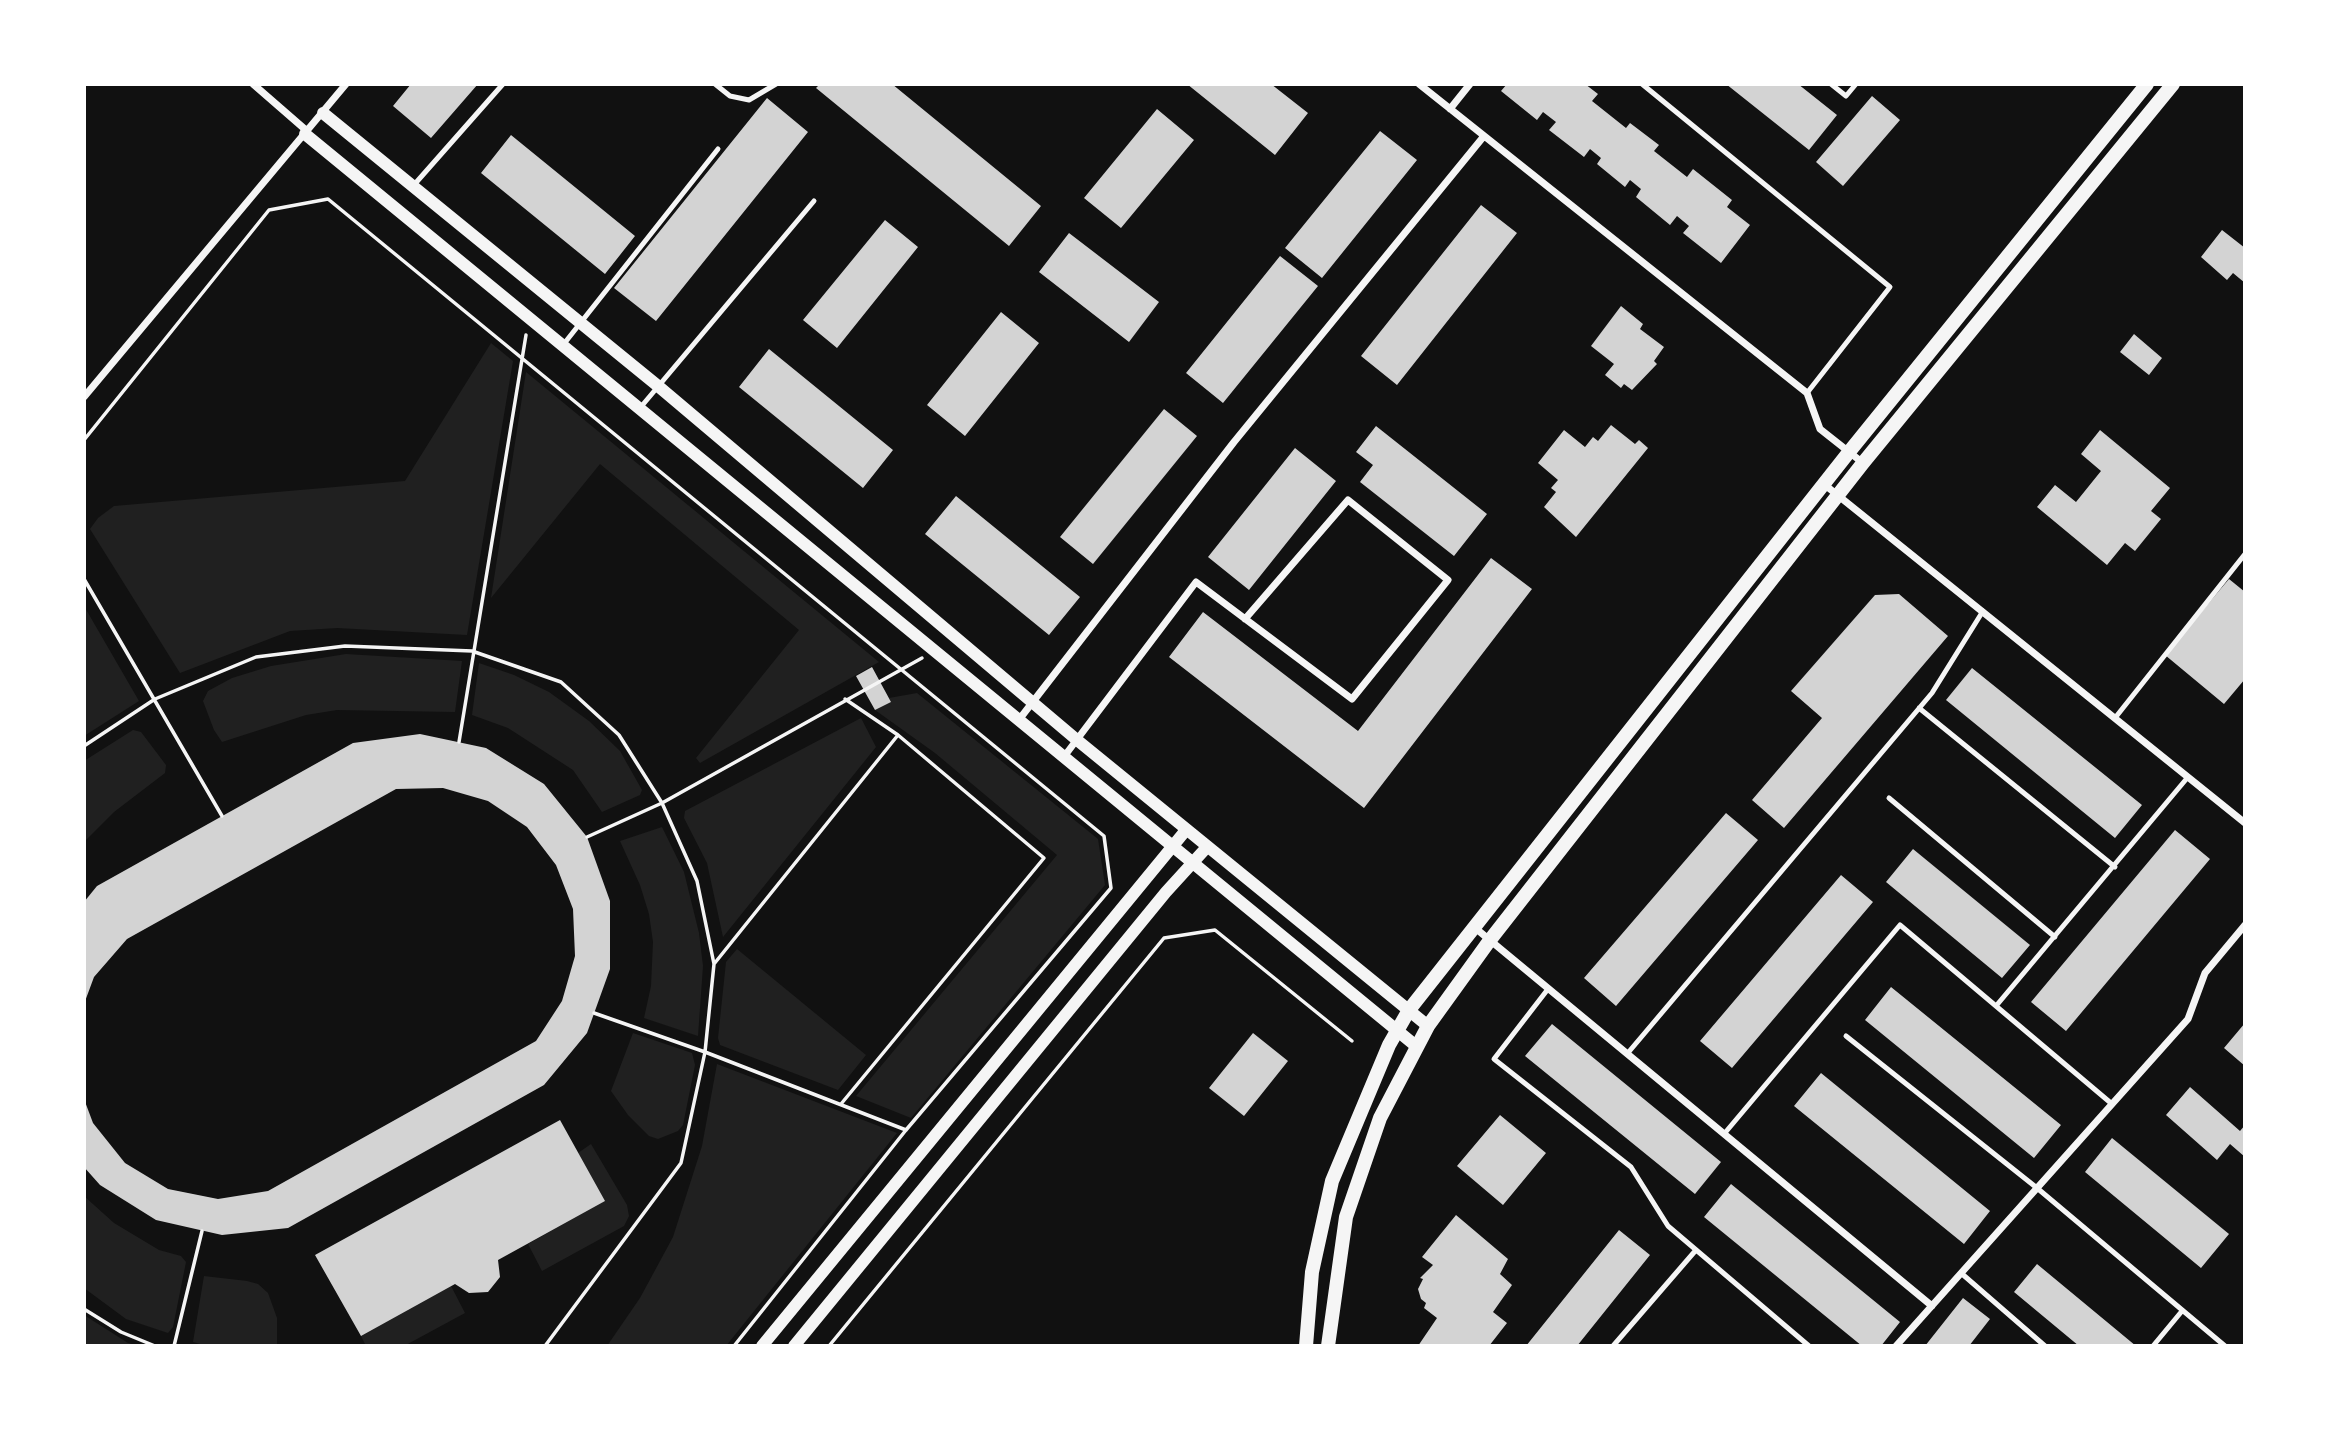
<!DOCTYPE html>
<html>
<head>
<meta charset="utf-8">
<style>
  body { margin:0 }
  #map { position:relative; width:2329px; height:1430px; overflow:hidden; background:#111; font-family:Raleway,sans-serif }
  canvas { display:block }
  .frame { position:absolute; inset:0; border:86px solid #fff; pointer-events:none }
</style>
</head>
<body>
<div id="map">
<canvas width="2329" height="1430"></canvas>
<div class="frame"></div>
</div>
<script>
const context = document.querySelector('canvas').getContext('2d');
context.lineJoin = 'round';
function fill(path, color) {
  context.fillStyle = color;
  context.fill(path, 'evenodd');
}
function toPath(rows) {
  const path = new Path2D();
  for (const r of rows) {
    path.moveTo(r[0], r[1]);
    for (let i = 2; i < r.length; i += 2) path.lineTo(r[i], r[i + 1]);
  }
  return path;
}
function trace(path, color, width, dash) {
  context.strokeStyle = color;
  context.lineWidth = width;
  context.lineCap = dash ? 'butt' : 'round';
  context.setLineDash(dash || []);
  context.stroke(path);
}
const green = toPath([
  [491,343,513,361,467,635,337,628,290,631,180,673,90,529,98,518,114,506,405,481],
  [526,372,879,662,700,763,696,758,799,630,600,464,491,598],
  [84,606,139,701,84,736],
  [346,654,462,661,455,712,337,710,306,715,222,742,214,730,203,701,208,691,232,678,271,666],
  [479,663,514,675,549,692,589,721,620,751,642,790,640,795,602,812,573,770,508,728,472,715],
  [917,693,1098,839,1105,885,911,1118,856,1096,1057,855,935,753,875,710,891,702,889,698],
  [861,718,876,747,723,937,707,863,684,818,685,811],
  [133,730,141,732,166,765,165,773,114,812,84,842,84,761],
  [662,827,684,872,699,933,703,966,698,1036,644,1018,651,986,653,942,649,914,640,885,620,841],
  [737,949,866,1055,838,1090,720,1045,718,1038,726,962],
  [633,1033,692,1053,695,1065,683,1125,678,1131,658,1139,649,1136,628,1115,611,1091],
  [717,1064,897,1133,726,1346,607,1346,640,1298,673,1237,702,1146],
  [591,1144,627,1205,629,1216,624,1226,542,1271,528,1244,604,1201,578,1153],
  [84,1196,114,1223,159,1250,181,1256,186,1262,173,1327,168,1333,126,1319,84,1288],
  [204,1276,247,1281,258,1284,268,1293,277,1318,277,1346,207,1346,193,1342],
  [451,1286,465,1313,404,1346,366,1346,361,1336],
  [84,1315,128,1343,140,1346,84,1346]
]);
const building = toPath([
  [411,84,478,84,431,138,393,106],
  [820,84,892,84,1041,206,1009,246,816,88],
  [1187,84,1271,84,1308,113,1275,155],
  [1507,84,1585,84,1598,94,1592,101,1626,128,1630,123,1659,145,1654,151,1687,177,1693,169,1732,200,1727,207,1750,225,1721,263,1683,233,1689,226,1677,216,1670,225,1636,197,1641,189,1630,180,1625,187,1597,164,1601,158,1590,149,1584,157,1549,130,1556,122,1543,112,1537,120,1501,91],
  [1726,84,1798,84,1837,115,1809,150],
  [1872,96,1900,120,1843,186,1816,162],
  [767,98,808,132,656,321,614,288],
  [1157,109,1194,140,1121,228,1084,198],
  [1380,131,1417,160,1322,278,1285,248],
  [511,135,635,236,605,274,481,173],
  [1481,205,1517,233,1397,385,1361,356],
  [885,220,918,247,837,348,803,320],
  [2222,230,2245,248,2245,283,2233,273,2227,280,2201,257],
  [1069,233,1159,302,1129,342,1039,272],
  [1280,256,1318,286,1223,403,1186,373],
  [1621,306,1643,324,1640,329,1664,347,1654,361,1657,364,1632,390,1624,384,1621,388,1605,375,1614,364,1591,346],
  [1001,312,1039,343,965,436,927,405],
  [2134,334,2162,358,2149,375,2120,352],
  [769,349,893,450,863,488,739,387],
  [1164,409,1197,436,1093,564,1060,537],
  [1611,425,1635,444,1639,440,1648,448,1576,537,1544,507,1556,492,1551,488,1558,480,1538,463,1564,430,1585,447,1593,437,1598,441],
  [1376,426,1487,514,1454,556,1360,482,1373,465,1356,452],
  [2100,430,2170,488,2151,511,2161,519,2135,551,2125,543,2107,565,2037,507,2055,485,2076,502,2101,471,2081,454],
  [1295,448,1336,481,1249,590,1208,557],
  [956,496,1080,597,1049,635,925,534],
  [1491,558,1532,589,1364,808,1169,657,1203,612,1358,731],
  [2229,579,2245,592,2245,679,2224,704,2165,655],
  [1899,594,1948,636,1784,828,1752,800,1822,718,1791,691,1875,595],
  [872,667,891,702,875,710,856,676],
  [1972,668,2142,805,2115,838,1946,700],
  [420,734,486,748,544,784,587,837,610,901,610,969,587,1033,544,1085,288,1228,222,1235,156,1220,100,1185,84,1167,84,1099,93,1123,125,1163,168,1189,218,1199,268,1191,536,1041,562,1001,575,956,573,909,556,865,527,827,488,801,443,788,396,789,127,939,94,977,84,1004,84,902,97,886,353,743],
  [1726,813,1758,840,1616,1006,1584,978],
  [2175,830,2210,859,2066,1031,2031,1002],
  [1913,849,2030,945,2002,978,1886,882],
  [1841,875,1873,902,1732,1068,1700,1041],
  [1891,987,2061,1125,2034,1158,1865,1020],
  [2245,1023,2245,1066,2224,1048],
  [1552,1024,1721,1162,1695,1194,1525,1056],
  [1253,1033,1288,1061,1244,1116,1209,1088],
  [1821,1073,1990,1211,1964,1244,1794,1106],
  [2190,1087,2240,1131,2245,1125,2245,1157,2230,1144,2217,1160,2166,1115],
  [1500,1115,1546,1153,1503,1205,1457,1166],
  [560,1120,605,1201,498,1260,500,1277,488,1292,469,1293,455,1284,361,1336,315,1255],
  [2112,1138,2229,1234,2201,1268,2085,1172],
  [1731,1184,1900,1322,1881,1346,1862,1346,1704,1217],
  [1456,1215,1508,1259,1500,1274,1512,1285,1493,1312,1507,1323,1489,1346,1418,1346,1437,1318,1424,1308,1426,1303,1421,1299,1418,1289,1423,1279,1420,1278,1433,1265,1422,1257],
  [1619,1230,1650,1255,1577,1346,1526,1346],
  [2037,1264,2136,1346,2079,1346,2014,1292],
  [1963,1298,1990,1319,1969,1346,1925,1346]
]);
const path = toPath([
  [84,440,269,210,328,199,1104,836,1111,888,906,1130,734,1346],
  [84,579,222,816],
  [459,742,526,335],
  [84,746,155,699,256,657,345,646,472,651,561,682,619,735,662,803,697,881,714,964,705,1052,681,1163,545,1346],
  [587,837,662,803,922,658],
  [714,964,898,735],
  [594,1013,705,1052,906,1130],
  [841,1104,1044,858,898,735,845,699],
  [84,1309,121,1332,155,1346],
  [174,1346,202,1231],
  [829,1346,1164,938,1215,930,1352,1041]
]);
const service = toPath([
  [715,84,730,96,749,100,776,84],
  [1642,84,1890,287,1807,393],
  [1831,84,1846,96,1856,84],
  [413,186,503,84],
  [563,345,718,149],
  [640,408,814,201],
  [1919,708,2115,867],
  [2115,718,2245,554],
  [1889,798,2055,937],
  [1548,989,1494,1059,1631,1167,1668,1226,1809,1346],
  [1996,1006,2188,777],
  [1846,1036,2037,1188,2225,1346],
  [1627,1054,1932,693,1983,611],
  [1724,1134,1900,925,2112,1104],
  [1961,1273,2045,1346],
  [1613,1346,1696,1250],
  [2153,1346,2182,1311]
]);
const minor = toPath([
  [253,84,307,131],
  [1419,84,1807,393,1820,429,1863,463],
  [1450,109,1470,84],
  [84,397,346,84],
  [1825,485,2245,823],
  [1018,721,1234,442,1484,136],
  [1063,758,1196,582,1352,699,1448,580,1348,500,1245,619],
  [1474,927,1932,1306],
  [1896,1346,2188,1019,2205,973,2245,925]
]);
const tertiary = toPath([
  [323,113,658,386,1077,740,1428,1026],
  [305,134,1416,1046],
  [762,1346,1186,830],
  [794,1346,1166,892,1207,847]
]);
const secondary = toPath([
  [1306,1346,1312,1272,1332,1181,1389,1045,1409,1010,1849,452,2147,84],
  [1328,1346,1346,1217,1380,1118,1428,1026,1490,940,1863,463,2173,84]
]);
fill(green, '#202020');
fill(building, '#d3d3d3');
trace(path, '#f5f5f5', 3.5);
trace(service, '#f5f5f5', 5);
trace(minor, '#f5f5f5', 7);
trace(tertiary, '#f5f5f5', 12);
trace(secondary, '#f5f5f5', 14);
</script>
</body>
</html>
